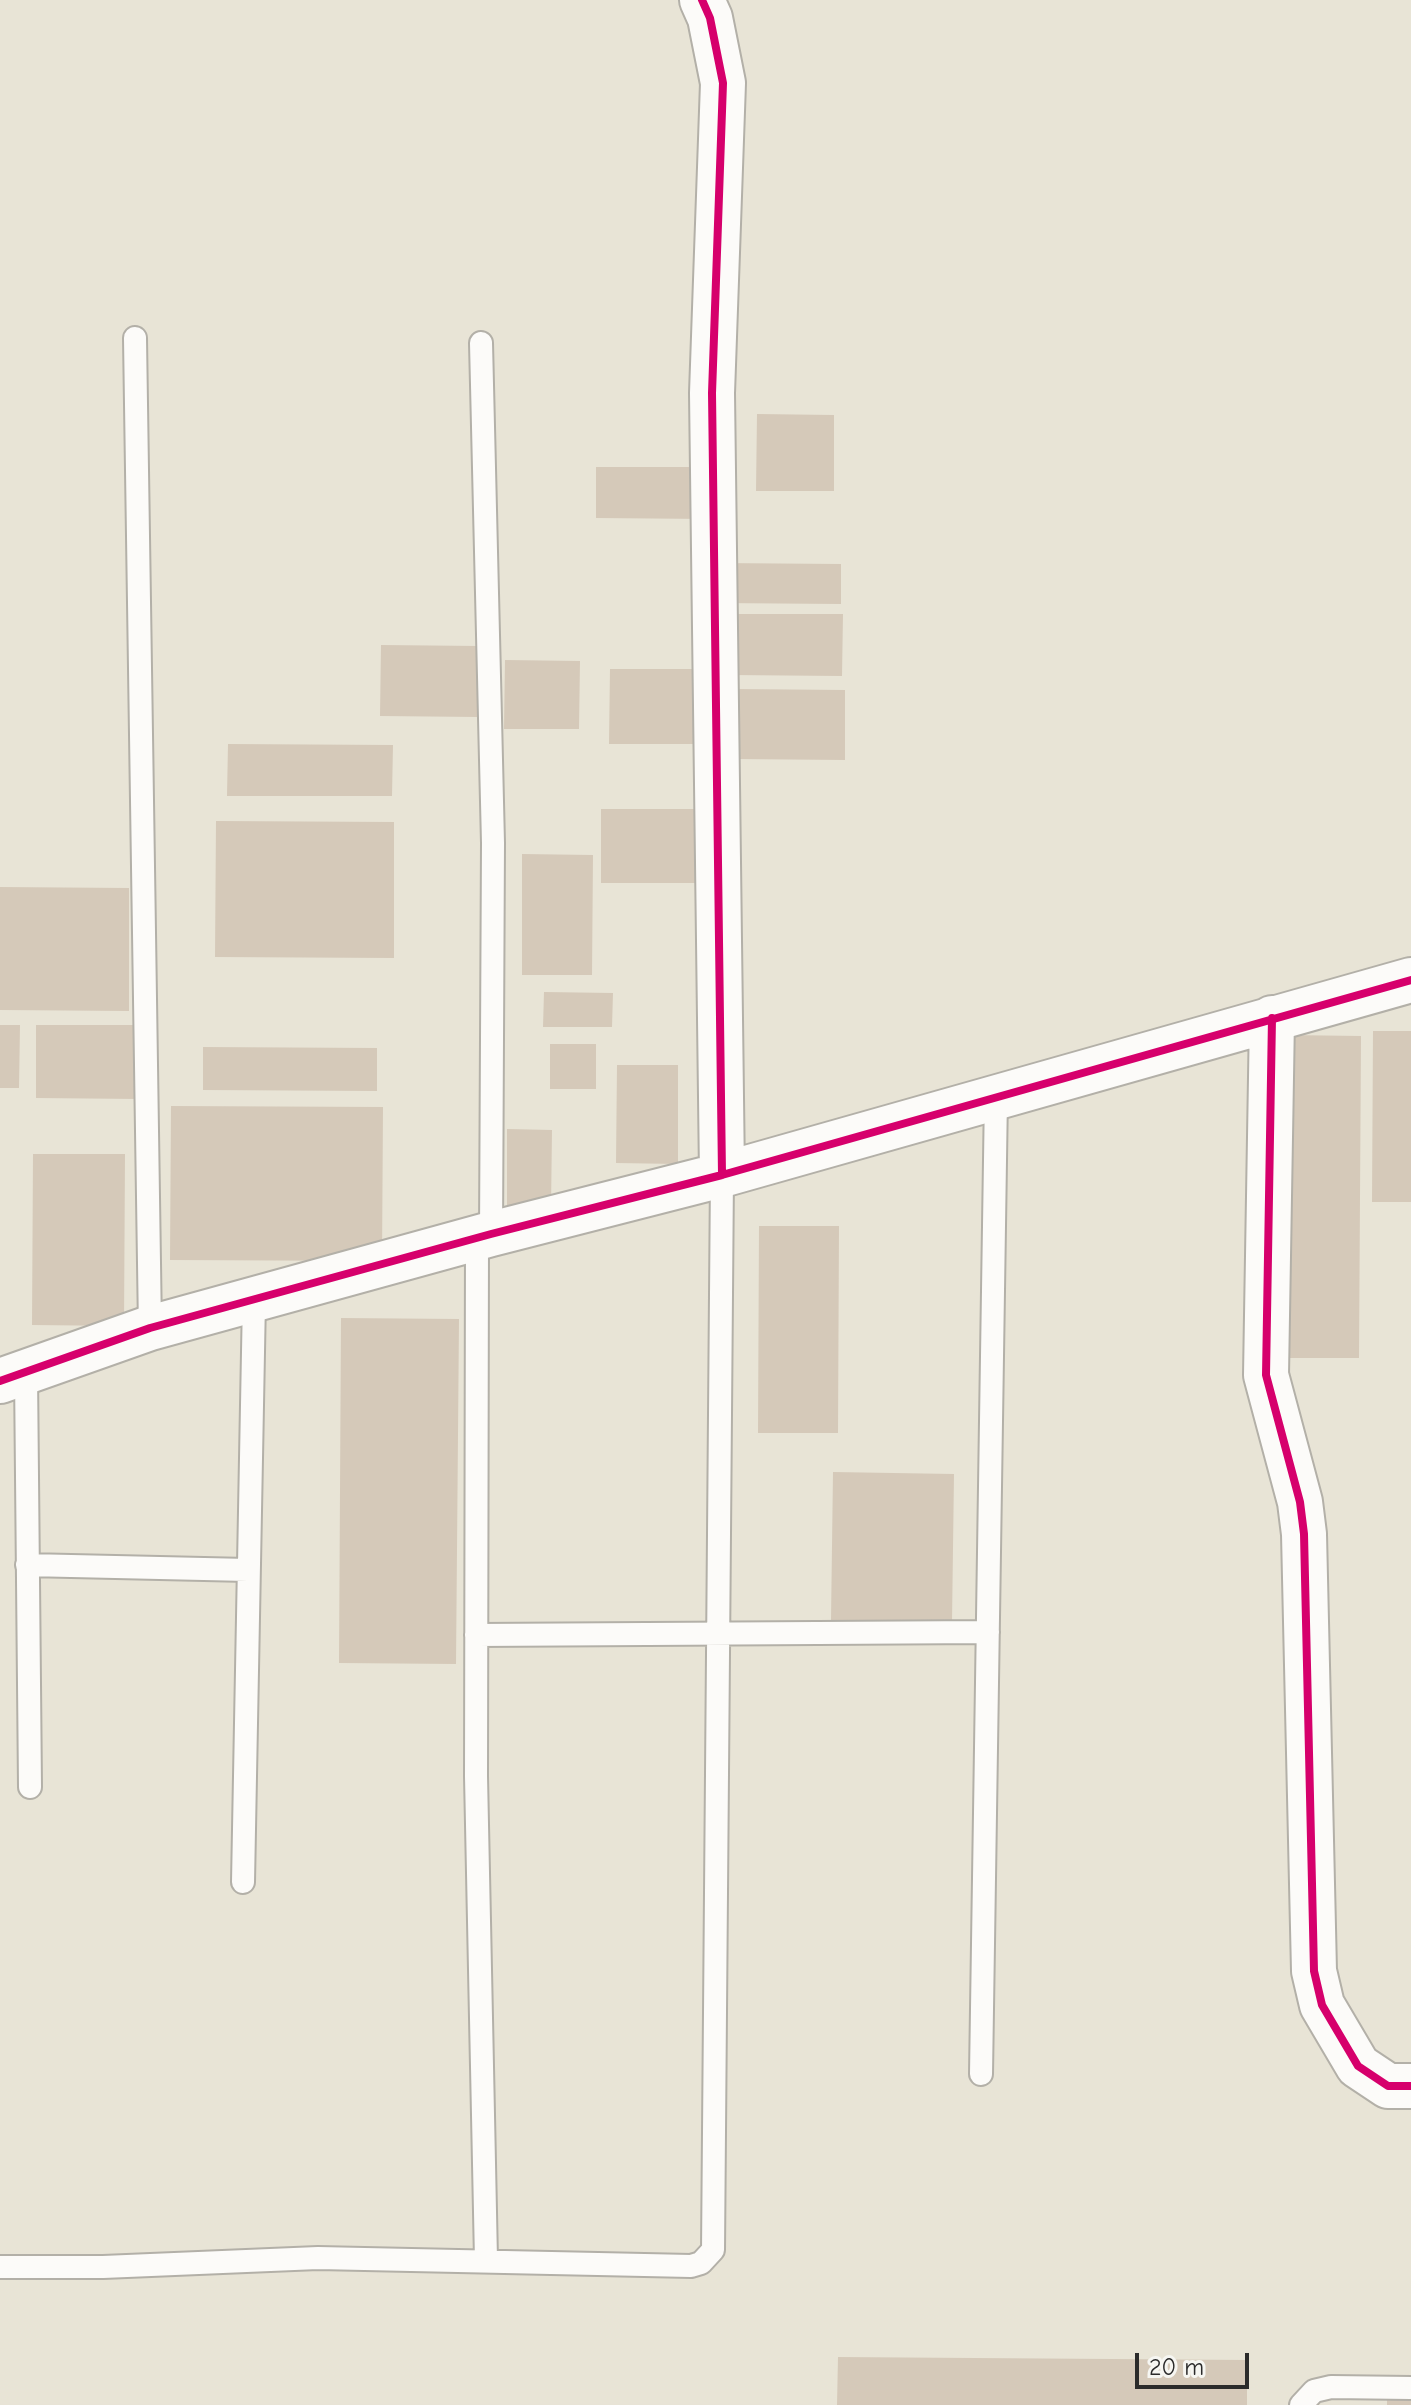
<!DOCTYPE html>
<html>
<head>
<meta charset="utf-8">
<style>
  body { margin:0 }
  #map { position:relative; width:1411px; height:2405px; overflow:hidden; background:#e8e4d6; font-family:"Comic Neue",sans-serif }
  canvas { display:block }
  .scale { position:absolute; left:1135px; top:2353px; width:114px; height:36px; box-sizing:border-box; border:4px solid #2b2b2b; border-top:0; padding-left:10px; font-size:24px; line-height:28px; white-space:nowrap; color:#2b2b2b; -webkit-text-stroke:6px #f6f6f2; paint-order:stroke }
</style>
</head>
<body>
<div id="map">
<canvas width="1411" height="2405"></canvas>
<div class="scale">20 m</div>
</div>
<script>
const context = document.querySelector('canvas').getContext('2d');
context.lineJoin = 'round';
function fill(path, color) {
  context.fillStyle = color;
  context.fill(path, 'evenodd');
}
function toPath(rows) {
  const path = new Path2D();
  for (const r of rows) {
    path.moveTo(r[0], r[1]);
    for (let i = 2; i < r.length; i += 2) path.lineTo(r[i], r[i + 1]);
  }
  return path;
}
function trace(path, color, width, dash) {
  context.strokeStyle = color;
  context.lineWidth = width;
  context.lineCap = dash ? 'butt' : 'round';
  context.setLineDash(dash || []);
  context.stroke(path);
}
const building = toPath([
  [757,414,834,415,834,491,756,491],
  [596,467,708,467,708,519,596,518],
  [717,563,841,564,841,604,717,603],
  [730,614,843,614,842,676,730,675],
  [381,645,479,646,478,717,380,716],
  [505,660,580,661,579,729,504,729],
  [610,669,703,669,702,744,609,744],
  [734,689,845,690,845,760,734,759],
  [228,744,393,745,392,796,227,796],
  [601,809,704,809,703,883,601,883],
  [216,821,394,822,394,958,215,957],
  [522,854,593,855,592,975,522,975],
  [0,887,129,888,129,1011,0,1010],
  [544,992,613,993,612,1027,543,1027],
  [0,1025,20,1025,19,1088,0,1088],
  [36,1025,138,1025,138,1099,36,1098],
  [1373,1031,1411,1031,1411,1202,1372,1202],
  [1287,1035,1361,1036,1359,1358,1285,1358],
  [550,1044,596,1044,596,1089,550,1089],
  [203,1047,377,1048,377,1091,203,1090],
  [617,1065,678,1065,678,1164,616,1163],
  [171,1106,383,1107,382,1261,170,1260],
  [507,1129,552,1130,551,1208,507,1207],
  [33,1154,125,1154,124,1326,32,1325],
  [759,1226,839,1226,838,1433,758,1433],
  [341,1318,459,1319,456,1664,339,1663],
  [833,1472,954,1474,952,1622,831,1620],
  [838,2357,1247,2360,1247,2405,837,2405],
  [1387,2399,1411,2399,1411,2405,1387,2405]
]);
const service = toPath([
  [135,338,150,1328],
  [481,343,493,843,491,1234],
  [477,1238,476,1776,486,2260],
  [26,1373,30,1787],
  [27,1565,248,1570],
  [476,1635,988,1632],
  [243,1882,254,1299],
  [981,2074,996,1095],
  [0,2267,103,2267,318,2258,691,2266,701,2263,713,2250,722,1175],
  [1301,2405,1314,2391,1331,2387,1411,2388]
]);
const minor = toPath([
  [702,0,710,18,723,83,712,393,722,1175],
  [1272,1018,1266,1375,1300,1502,1304,1534,1314,1971,1322,2005,1358,2066,1388,2086,1411,2086],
  [0,1381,150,1328,491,1234,722,1175,1411,980]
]);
const cycleway = toPath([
  [702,0,710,18,723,83,712,393,722,1175],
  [1272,1018,1266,1375,1300,1502,1304,1534,1314,1971,1322,2005,1358,2066,1388,2086,1411,2086],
  [0,1381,150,1328,491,1234,722,1175,1411,980]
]);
fill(building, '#d5c9b9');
trace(service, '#b3b0a8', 26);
trace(minor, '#b3b0a8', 48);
trace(service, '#fcfbf9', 22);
trace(minor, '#fcfbf9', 44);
trace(cycleway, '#d6006c', 8);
</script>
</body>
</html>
